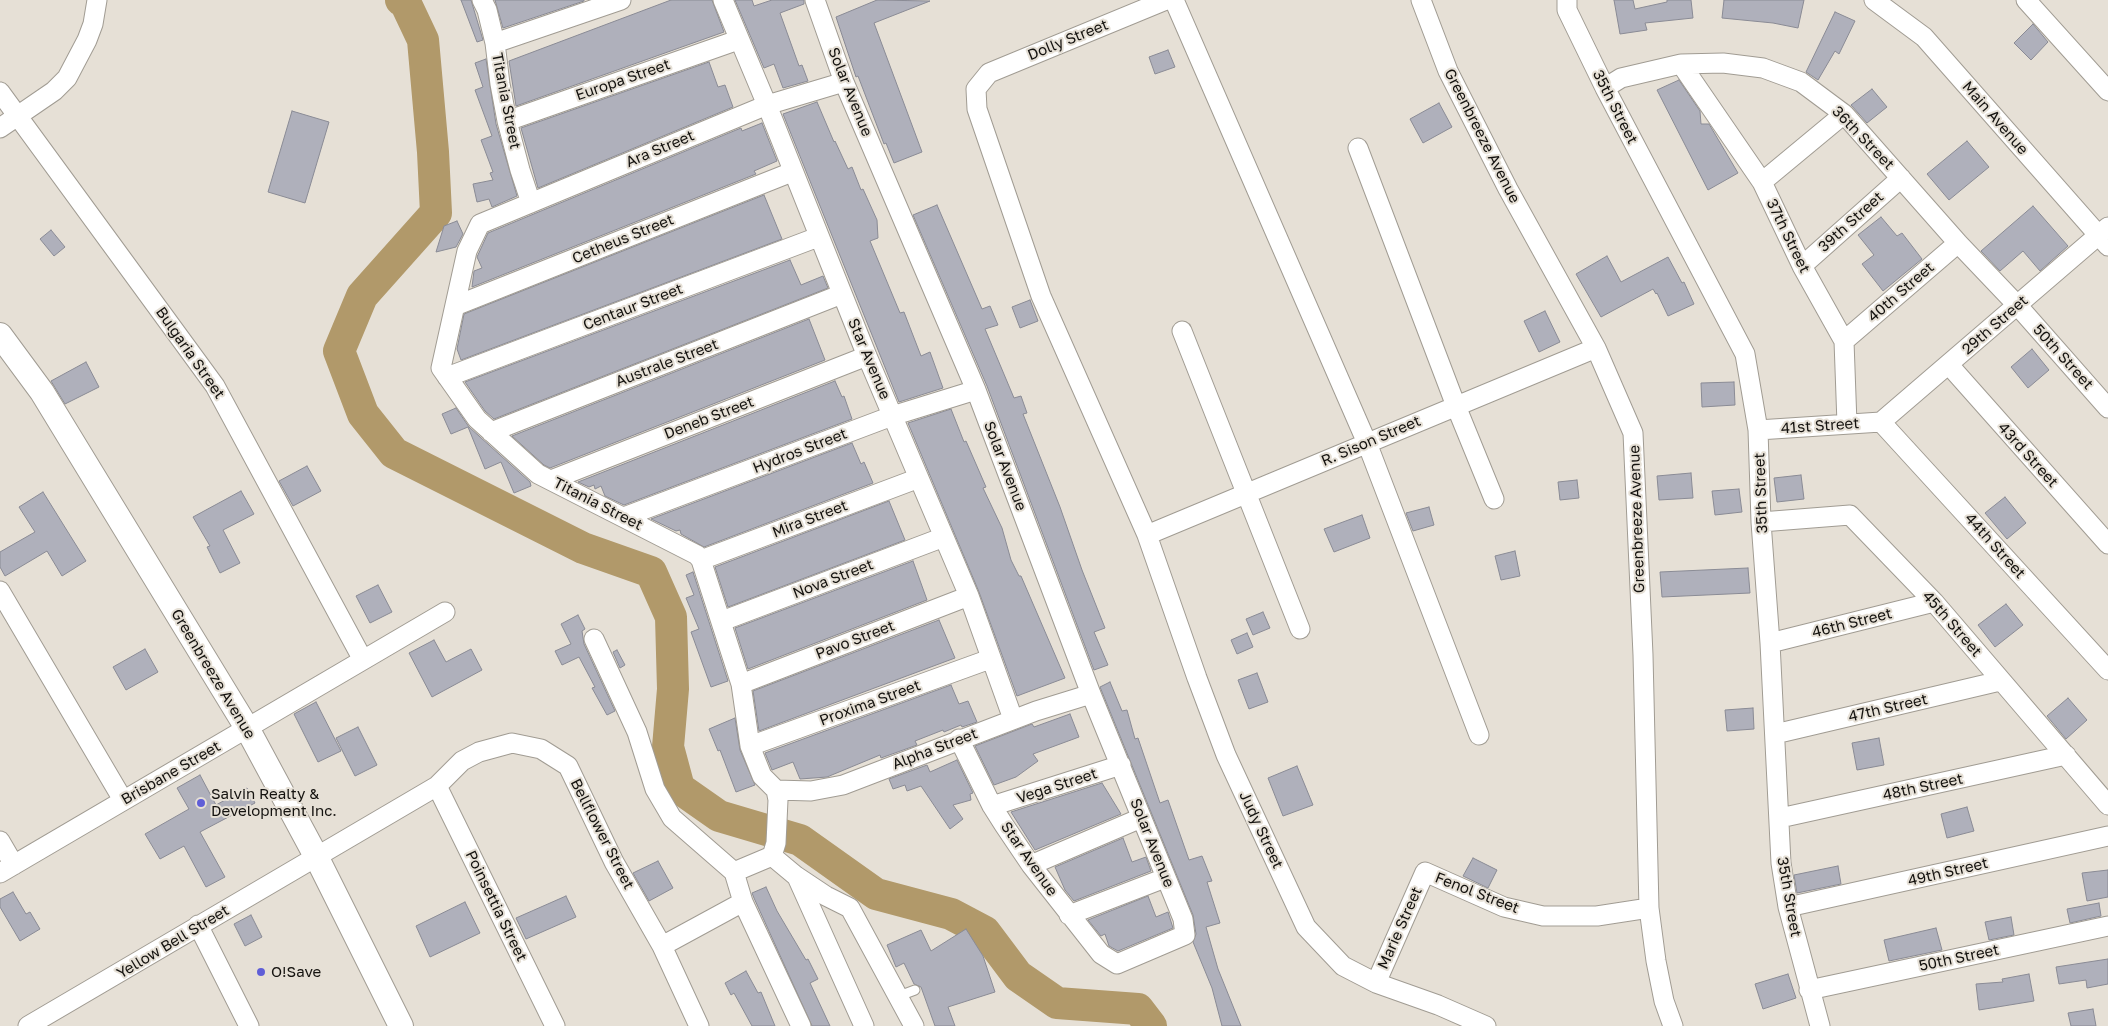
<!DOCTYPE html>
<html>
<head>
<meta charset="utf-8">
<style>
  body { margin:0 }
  canvas { display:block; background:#e6e0d6 }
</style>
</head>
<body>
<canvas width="2108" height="1026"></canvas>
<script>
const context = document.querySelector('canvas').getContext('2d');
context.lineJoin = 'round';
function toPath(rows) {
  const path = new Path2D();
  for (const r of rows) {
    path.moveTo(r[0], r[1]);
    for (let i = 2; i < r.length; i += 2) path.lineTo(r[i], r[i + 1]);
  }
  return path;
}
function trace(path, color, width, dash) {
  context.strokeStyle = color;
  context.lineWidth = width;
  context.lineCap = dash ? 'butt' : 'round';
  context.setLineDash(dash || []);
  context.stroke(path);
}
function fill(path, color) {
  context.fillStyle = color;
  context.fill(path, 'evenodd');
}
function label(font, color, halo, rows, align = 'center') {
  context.font = font + ' "Golos Text",sans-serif';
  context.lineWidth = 4;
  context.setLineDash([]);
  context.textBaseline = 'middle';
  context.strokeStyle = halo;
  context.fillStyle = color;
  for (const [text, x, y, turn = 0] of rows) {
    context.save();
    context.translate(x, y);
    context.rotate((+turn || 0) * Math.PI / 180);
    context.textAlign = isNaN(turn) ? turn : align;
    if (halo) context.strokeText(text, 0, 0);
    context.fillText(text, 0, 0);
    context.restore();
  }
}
const river = toPath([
  [401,0,405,2,423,40,433,152,436,213,362,296,339,351,363,414,394,453,583,548,651,572,671,617,673,689,668,747,679,788,719,816,800,840,876,894,951,914,985,932,1018,976,1057,1003,1138,1009,1151,1026]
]);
const building = toPath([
  [461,0,471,0,483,40,477,42,461,0],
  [495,0,584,0,584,1,503,28,495,0],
  [671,0,712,0,724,32,516,106,509,61,671,0],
  [735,0,752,0,754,6,772,0,804,0,804,4,780,13,799,66,802,65,808,81,783,88,774,64,764,68,735,0],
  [877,0,930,1,874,23,922,152,894,163,886,143,884,144,858,76,856,77,836,17,877,0],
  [1614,0,1633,0,1635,9,1667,2,1667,0,1691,0,1693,18,1645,23,1647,30,1620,34,1614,0],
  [1724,0,1804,0,1798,28,1773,23,1722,18,1724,0],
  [1835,12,1855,21,1839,54,1835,51,1818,80,1806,72,1835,12],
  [2033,24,2048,42,2031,60,2014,43,2033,24],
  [1168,50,1175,67,1155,74,1149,57,1168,50],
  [486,59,496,124,517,196,492,207,489,199,477,202,473,184,493,180,490,173,493,172,481,140,492,136,475,90,483,87,475,63,486,59],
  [709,62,718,87,725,85,733,107,538,188,521,128,709,62],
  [1679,80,1700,111,1701,124,1709,124,1738,173,1708,190,1657,90,1679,80],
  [1872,89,1887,107,1867,123,1851,105,1872,89],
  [817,102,834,142,835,141,848,169,852,167,861,190,863,189,877,220,878,238,870,241,900,313,904,312,921,356,930,352,943,388,899,402,783,114,817,102],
  [1439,103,1452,127,1423,143,1410,119,1439,103],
  [292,111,329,122,305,203,268,192,292,111],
  [762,123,777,161,754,171,756,174,472,287,474,271,482,268,477,257,488,233,741,128,742,131,762,123],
  [1967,141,1989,167,1949,200,1927,174,1967,141],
  [764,195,782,239,461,360,457,349,464,314,764,195],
  [937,205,982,309,990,306,998,325,985,329,1014,398,1021,396,1027,413,1023,414,1060,507,1082,570,1105,628,1094,632,1108,665,1094,670,987,386,913,215,937,205],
  [2033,206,2068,246,2040,271,2023,251,2000,271,1981,251,2033,206],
  [1881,217,1897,236,1902,233,1922,259,1883,291,1862,264,1874,255,1858,235,1881,217],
  [457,221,463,234,456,247,436,252,444,226,457,221],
  [51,230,65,247,54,256,40,239,51,230],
  [1607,256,1621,282,1668,257,1682,283,1684,282,1694,304,1668,316,1657,293,1656,294,1653,289,1601,317,1576,274,1607,256],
  [790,260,801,285,823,276,828,288,494,419,485,411,465,382,790,260],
  [1030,300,1038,321,1020,328,1012,307,1030,300],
  [1545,311,1560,342,1539,352,1524,321,1545,311],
  [809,319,825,360,550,468,544,465,512,436,809,319],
  [2032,349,2049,370,2028,388,2011,367,2032,349],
  [86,362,99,387,65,404,51,381,86,362],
  [835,381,842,397,844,396,852,419,624,505,605,496,601,486,595,489,594,485,589,487,578,482,835,381],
  [1734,382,1735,405,1702,407,1701,383,1734,382],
  [456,408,469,427,530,482,531,486,514,493,501,462,485,469,468,427,451,434,442,414,456,408],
  [951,409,964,442,966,441,986,487,983,488,1002,528,1011,560,1019,576,1021,576,1065,678,1017,696,979,592,908,423,951,409],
  [852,443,861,464,864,462,873,483,704,547,681,534,680,530,676,531,651,519,852,443],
  [307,466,321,491,293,506,279,481,307,466],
  [1691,473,1693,498,1659,500,1657,476,1691,473],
  [1801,475,1804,499,1777,502,1774,478,1801,475],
  [1577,480,1579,498,1560,500,1558,482,1577,480],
  [1739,489,1742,512,1715,515,1712,491,1739,489],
  [241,491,254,514,223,530,240,563,220,573,207,547,210,546,193,517,241,491],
  [43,492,86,561,62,576,47,551,5,576,0,567,0,552,35,532,19,507,43,492],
  [2005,497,2026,523,2007,539,1985,513,2005,497],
  [889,501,905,540,728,607,715,567,889,501],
  [1429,507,1434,525,1413,531,1406,513,1429,507],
  [1362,515,1370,538,1334,552,1324,529,1362,515],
  [1515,551,1520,576,1501,580,1495,556,1515,551],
  [913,561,927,600,748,669,735,628,913,561],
  [1748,568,1750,593,1662,597,1660,572,1748,568],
  [693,572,728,681,711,687,691,632,699,629,686,598,694,595,686,575,693,572],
  [378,585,392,612,370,623,356,596,378,585],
  [2006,604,2023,625,1995,647,1978,625,2006,604],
  [1263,612,1270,628,1253,635,1246,619,1263,612],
  [578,615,585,629,582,631,584,644,615,711,607,715,592,688,595,687,579,657,562,665,555,651,571,644,561,624,578,615],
  [939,620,955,658,759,731,753,691,939,620],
  [1247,633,1253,647,1237,654,1231,640,1247,633],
  [434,640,446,662,471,649,482,670,432,697,409,653,434,640],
  [145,649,158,672,126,690,113,667,145,649],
  [617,650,625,665,620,668,613,652,617,650],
  [1257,673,1268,702,1249,709,1238,680,1257,673],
  [1110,682,1122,711,1127,710,1135,739,1138,738,1160,803,1168,800,1189,860,1202,856,1212,881,1207,882,1220,923,1206,927,1218,969,1241,1026,1222,1026,1212,988,1193,942,1196,934,1193,915,1100,687,1110,682],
  [951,685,959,704,968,701,977,722,962,727,961,725,944,732,943,730,915,741,917,745,881,758,880,755,827,777,800,779,793,762,772,770,765,753,951,685],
  [2068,698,2087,720,2066,739,2047,716,2068,698],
  [316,702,341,751,318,762,294,714,316,702],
  [1753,708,1754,729,1727,731,1725,710,1753,708],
  [1070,714,1079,737,1033,754,1038,761,1016,777,994,785,975,746,1032,724,1034,727,1070,714],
  [735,718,740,750,755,785,736,792,720,750,718,751,709,729,735,718],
  [358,727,377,765,355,776,336,738,358,727],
  [1879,738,1884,765,1857,770,1852,743,1879,738],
  [957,760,973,793,970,794,971,800,953,805,963,819,950,829,921,786,907,791,905,785,893,789,889,779,927,765,930,772,957,760],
  [1297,766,1313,805,1283,816,1268,778,1297,766],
  [200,775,216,805,247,788,255,803,200,832,225,877,206,887,184,846,160,859,145,834,189,809,177,788,200,775],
  [1102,783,1121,814,1035,850,1011,812,1102,783],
  [1967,807,1974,831,1947,838,1941,814,1967,807],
  [1123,838,1132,862,1146,857,1151,871,1074,901,1065,890,1055,867,1123,838],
  [1473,858,1497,870,1488,888,1463,876,1473,858],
  [658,861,673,888,649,901,633,873,658,861],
  [1838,866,1841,884,1797,893,1794,875,1838,866],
  [2108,870,2108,897,2087,901,2082,873,2108,870],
  [766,887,777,911,806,960,808,959,818,979,810,983,830,1026,812,1026,754,898,752,893,766,887],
  [13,892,26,914,30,912,40,929,20,941,0,907,0,899,13,892],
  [566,896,576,917,526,939,516,918,566,896],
  [1148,896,1156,917,1168,912,1173,928,1118,951,1109,946,1105,934,1101,936,1088,920,1148,896],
  [465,902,480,933,430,957,416,926,465,902],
  [2099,903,2101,916,2070,923,2067,909,2099,903],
  [251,915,262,937,245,946,234,924,251,915],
  [2011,917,2014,935,1989,940,1985,922,2011,917],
  [1936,928,1942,950,1889,961,1884,940,1936,928],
  [966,929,983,956,995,992,948,1007,955,1026,935,1026,921,987,914,984,904,963,896,967,887,945,921,930,931,951,966,929],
  [2108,959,2108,984,2087,988,2086,980,2059,984,2056,967,2108,959],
  [746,971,758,993,761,992,775,1026,752,1026,734,993,731,995,725,983,746,971],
  [1788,974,1796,998,1763,1009,1755,984,1788,974],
  [2029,974,2034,1001,1979,1010,1976,984,2003,982,2002,979,2029,974],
  [2093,1009,2096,1026,2071,1026,2068,1013,2093,1009]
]);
const service = toPath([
  [899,996,915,990]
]);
const minor = toPath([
  [482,0,487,10,495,43,500,84,507,121,520,170,531,203],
  [723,0,767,105,867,356,969,596,1013,719],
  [815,0,844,82,976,390,1091,694,1183,919,1185,935,1117,964,1101,954,1031,865,1004,825,992,806,959,739],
  [1166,0,989,73,976,89,977,109,1041,296,1147,535,1197,678,1226,755,1306,927,1343,966,1376,983,1438,1005,1486,1026],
  [1174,0,1367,443,1479,735],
  [1421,0,1448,71,1508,189,1596,348,1633,433,1643,655,1649,908,1656,961,1664,1001,1673,1026],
  [1567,0,1567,10,1605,88,1745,354,1758,430,1761,522,1770,643,1781,863,1788,907,1820,1026],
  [1874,0,1924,37,2108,246],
  [2026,0,2108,91],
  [495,43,621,0],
  [1681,64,1762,182,1802,266,1844,341,1847,424],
  [1605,88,1621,78,1681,64,1723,63,1763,68,1801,82,1844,114,1958,243,2018,306,2108,408],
  [0,92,215,386,363,660],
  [507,121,738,40],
  [0,128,54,91,67,78,87,40,93,24,97,0],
  [1358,148,1456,406,1494,499],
  [1762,182,1844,114],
  [1802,266,1901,178],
  [455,306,792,172],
  [1182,331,1300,629],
  [1844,341,1958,243],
  [1949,365,2108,544],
  [447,377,818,237],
  [1881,422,2108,670],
  [1881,422,2108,227],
  [1758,430,1881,422],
  [491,432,842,294],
  [551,480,867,356],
  [624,517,892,416,976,390],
  [1761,522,1850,515,1934,602,2108,805],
  [1147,535,1596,348],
  [701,560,919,478],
  [0,591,123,800],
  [722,621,944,537],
  [594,639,637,732,655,789,672,818,734,872,772,856,776,843,778,800,776,790],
  [1770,643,1934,602],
  [741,684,969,596],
  [1775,734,2000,681],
  [750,746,990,659],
  [437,786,555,1026],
  [776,790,762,776,750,746,741,684,701,560,697,555,538,474,477,419,441,368,467,251,480,224,767,105,844,82],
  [776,790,811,791,843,785,1036,711,1091,694],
  [992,806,1121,765],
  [1780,818,2066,755],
  [0,841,14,865],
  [772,856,796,876,826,896,850,908,914,1026],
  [1031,865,1141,818],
  [734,872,743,902,801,1026],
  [0,873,445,612],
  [797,877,864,1026],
  [1788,907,2108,836],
  [1069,915,1165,878],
  [198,925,249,1026],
  [662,946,743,902],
  [1376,983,1425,872,1504,907,1543,916,1597,916,1649,908],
  [1809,990,2108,926],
  [28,1026,437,786,462,761,479,752,512,743,541,749,568,766,614,862,662,946,699,1026]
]);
const tertiary = toPath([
  [0,335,42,392,247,728,317,858,401,1026]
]);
const markers = [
  [201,803,5,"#5f5ed7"],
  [261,972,5,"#5f5ed7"]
];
const streetNames = [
  ["Dolly Street",1068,40,-22],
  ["Europa Street",623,80,-19],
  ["Solar Avenue",850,92,68],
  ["Titania Street",506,101,79],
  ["35th Street",1615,107,63],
  ["Main Avenue",1995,118,49],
  ["Greenbreeze Avenue",1482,136,63],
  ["36th Street",1863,138,46],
  ["Ara Street",660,149,-23],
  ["39th Street",1851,222,-42],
  ["37th Street",1788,236,64],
  ["Cetheus Street",623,239,-22],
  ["40th Street",1901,292,-41],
  ["Centaur Street",633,307,-21],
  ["29th Street",1995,325,-41],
  ["Bulgaria Street",190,353,55],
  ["50th Street",2063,357,48],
  ["Star Avenue",869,359,67],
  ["Australe Street",667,363,-21],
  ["Deneb Street",709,418,-21],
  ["41st Street",1820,426,-4],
  ["R. Sison Street",1371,441,-23],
  ["Hydros Street",800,451,-21],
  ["43rd Street",2028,455,48],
  ["Solar Avenue",1005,466,69],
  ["35th Street",1761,493,-92],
  ["Titania Street",598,504,27],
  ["Mira Street",810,519,-21],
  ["Greenbreeze Avenue",1637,519,-92],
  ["44th Street",1995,546,48],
  ["Nova Street",833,579,-21],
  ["46th Street",1852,623,-14],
  ["45th Street",1952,624,49],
  ["Pavo Street",855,640,-21],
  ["Greenbreeze Avenue",213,674,59],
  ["Proxima Street",870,703,-20],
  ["47th Street",1888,708,-13],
  ["Alpha Street",935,749,-21],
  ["Brisbane Street",171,773,-30],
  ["Vega Street",1057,786,-18],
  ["48th Street",1923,787,-12],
  ["Judy Street",1261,830,65],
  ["Bellflower Street",602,834,63],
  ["Solar Avenue",1152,843,68],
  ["Star Avenue",1029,859,55],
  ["49th Street",1948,872,-13],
  ["Fenol Street",1477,893,21],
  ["35th Street",1789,897,80],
  ["Poinsettia Street",496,906,64],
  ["Marie Street",1400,928,-66],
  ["Yellow Bell Street",173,942,-31],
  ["50th Street",1959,958,-12]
];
const poiNames = [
  ["Salvin Realty &",211,794],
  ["Development Inc.",211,811],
  ["O!Save",271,972]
];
trace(river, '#b1996a', 32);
fill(building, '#afb0bb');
trace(building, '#8a8b95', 1);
trace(service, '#a19c93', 11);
trace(minor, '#a19c93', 21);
trace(tertiary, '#a19c93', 26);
trace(service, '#fff', 9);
trace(minor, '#fff', 19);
trace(tertiary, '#fff', 24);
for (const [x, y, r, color] of markers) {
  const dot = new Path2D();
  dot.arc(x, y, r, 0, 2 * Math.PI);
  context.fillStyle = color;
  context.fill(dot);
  trace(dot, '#e6e0d6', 2);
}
label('15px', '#14120f', '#e6e0d6', streetNames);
label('15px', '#14120f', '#e6e0d6', poiNames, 'left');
</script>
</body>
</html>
